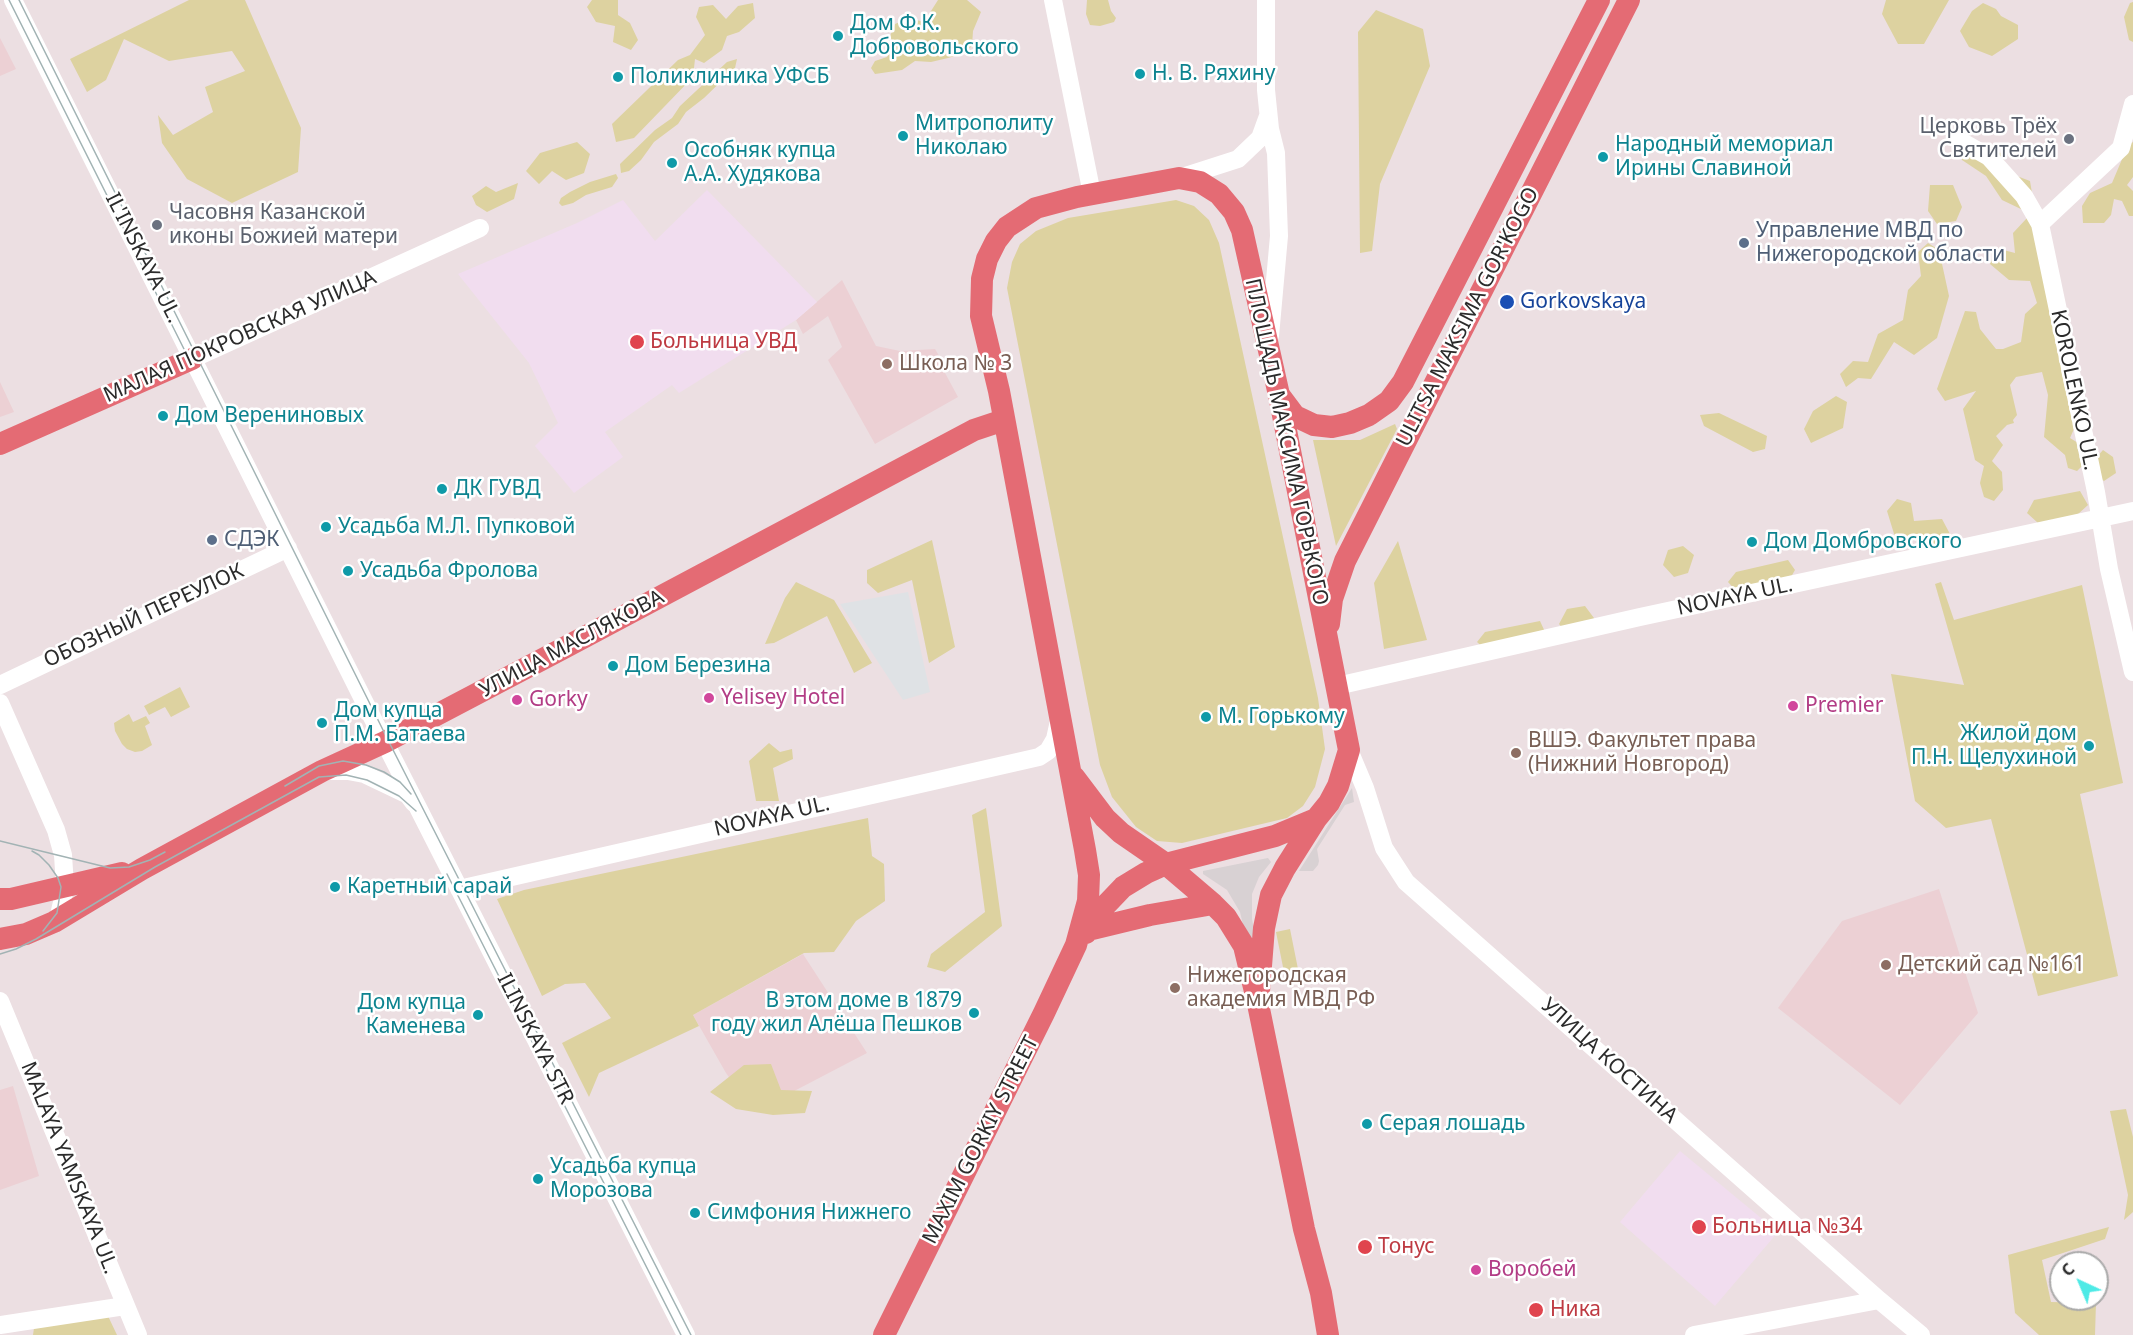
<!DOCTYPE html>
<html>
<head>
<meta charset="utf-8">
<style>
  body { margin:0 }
  #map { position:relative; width:2133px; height:1335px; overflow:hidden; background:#ecdfe2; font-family:"Noto Sans",sans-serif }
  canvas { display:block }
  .north { position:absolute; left:2049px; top:1251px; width:60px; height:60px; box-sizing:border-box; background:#fff; border:2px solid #aaa; border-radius:50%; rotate:316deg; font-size:16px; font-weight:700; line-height:24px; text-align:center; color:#2b2b2b }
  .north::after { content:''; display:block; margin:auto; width:21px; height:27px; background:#4eeae6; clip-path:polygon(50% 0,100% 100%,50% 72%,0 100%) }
</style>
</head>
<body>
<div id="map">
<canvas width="2133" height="1335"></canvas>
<div class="north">С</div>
</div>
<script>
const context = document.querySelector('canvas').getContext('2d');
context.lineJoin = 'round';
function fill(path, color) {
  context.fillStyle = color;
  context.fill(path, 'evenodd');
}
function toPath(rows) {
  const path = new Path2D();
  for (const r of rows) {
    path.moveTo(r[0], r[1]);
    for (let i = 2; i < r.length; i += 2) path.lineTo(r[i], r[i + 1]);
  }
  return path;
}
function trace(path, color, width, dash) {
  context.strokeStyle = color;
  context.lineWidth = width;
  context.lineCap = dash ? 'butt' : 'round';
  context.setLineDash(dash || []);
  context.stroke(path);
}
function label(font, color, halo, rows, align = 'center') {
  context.font = font + ' "Noto Sans",sans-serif';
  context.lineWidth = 5;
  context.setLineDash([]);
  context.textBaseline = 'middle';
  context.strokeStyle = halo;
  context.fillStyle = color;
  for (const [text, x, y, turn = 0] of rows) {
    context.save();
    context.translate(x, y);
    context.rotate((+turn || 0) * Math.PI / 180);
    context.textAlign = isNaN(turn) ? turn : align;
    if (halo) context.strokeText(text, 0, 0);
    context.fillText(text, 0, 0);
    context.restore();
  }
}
const industrial = toPath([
  [908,592,930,692,903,700,840,604]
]);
const education = toPath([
  [0,38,16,69,0,76],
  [842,280,876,346,900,351,935,349,947,369,944,371,958,397,875,444,828,360,842,347,828,316,803,334,796,320],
  [0,382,14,412,0,417],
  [1939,889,1978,1013,1900,1105,1778,1008,1842,921],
  [803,954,867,1053,754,1112,726,1073,693,1015],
  [13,1086,39,1176,0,1190,0,1090]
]);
const medical = toPath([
  [707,190,817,302,796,320,679,393,672,385,605,432,623,457,574,493,535,446,558,423,529,363,458,274,577,223,623,200,655,241],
  [1680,1151,1778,1232,1715,1306,1620,1222]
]);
const green = toPath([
  [189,0,245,0,301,128,298,172,232,203,187,179,162,143,158,115,173,135,213,112,205,87,245,71,232,51,169,61,124,39,106,80,87,92,70,59],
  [592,0,618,0,618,15,630,23,638,40,631,50,613,42,615,26,596,22,587,7],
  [938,0,967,0,981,12,973,31,972,46,964,53,948,58,931,62,915,61,902,70,875,74,871,68,875,61,887,57,894,45,890,36,895,24,909,18,924,22],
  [1087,0,1108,0,1111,11,1116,18,1114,22,1100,26,1090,25,1086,14],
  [1886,0,1949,0,1924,44,1898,44,1882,14],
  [2133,2,2133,42,2129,40,2124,17,2130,3],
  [753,3,755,18,739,32,727,36,722,50,704,63,695,59,693,77,634,138,616,142,612,124,678,60,690,55,705,35,696,17,699,7,713,5,726,19,738,6],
  [1983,3,1996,9,2001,16,2018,25,2018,39,1992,56,1969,47,1960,31,1972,11],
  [1376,10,1423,29,1430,66,1380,184,1372,251,1360,253,1358,32],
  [737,59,735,68,704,98,686,112,678,124,654,142,641,160,629,171,621,173,620,164,655,130,672,118,680,106,727,62],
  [577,142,590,154,584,173,566,180,552,171,539,184,526,171,540,153],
  [2133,142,2133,177,2127,185,2133,191,2133,216,2129,216,2122,201,2114,199,2111,215,2104,223,2083,223,2082,206,2090,193,2112,183,2128,145],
  [1972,143,2001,153,2009,173,2030,181,2033,199,2023,210,2002,200,1986,176,1962,160,1963,149],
  [616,174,618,178,612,187,586,195,573,203,562,206,559,203,561,198,570,192,590,182],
  [518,183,514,199,487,212,476,205,472,196,486,186,496,192],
  [1930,185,1953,185,1962,207,1956,221,1937,224,1928,211],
  [1176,200,1194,206,1209,220,1219,243,1318,698,1325,749,1315,787,1303,806,1287,818,1182,843,1157,841,1136,827,1112,797,1100,765,1007,288,1012,262,1020,244,1036,231,1068,218],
  [2027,218,2036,231,2077,422,2070,438,2083,446,2086,462,2077,471,2068,468,2065,455,2044,437,2048,395,2042,372,2016,377,2010,385,2017,415,2013,420,2014,423,2007,425,1996,436,2003,445,1992,461,2002,472,2003,490,1994,501,1984,497,1980,483,1984,466,1975,460,1963,409,1976,391,1945,401,1937,389,1965,311,1976,312,1980,329,1996,349,2003,349,2021,342,2025,314,2037,303,2030,281,2009,280,1990,264,1996,248,2015,253,2013,233],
  [1928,243,1939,250,1949,296,1937,338,1914,355,1894,342,1871,379,1858,378,1846,387,1840,374,1853,361,1868,362,1878,334,1903,320,1908,290,1921,276,1918,252],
  [1836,396,1847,402,1843,428,1811,443,1804,429,1813,411],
  [1719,413,1767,436,1765,449,1753,452,1704,426,1700,415],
  [1395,424,1397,429,1336,546,1313,440,1360,440],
  [2103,450,2113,457,2116,473,2104,481,2097,476,2095,459],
  [2080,491,2088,505,2077,515,2038,523,2027,513,2034,500],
  [1897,499,1911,503,1914,521,1942,519,1950,534,1943,546,1927,549,1913,538,1895,537,1887,511],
  [932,540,955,647,929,663,912,580,878,593,867,583,867,570],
  [1398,541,1427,640,1384,649,1374,583],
  [1683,546,1694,555,1688,573,1674,577,1663,565,1668,550],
  [1788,560,1795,570,1788,582,1738,593,1728,582,1736,572],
  [796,582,834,600,872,663,854,673,827,616,774,643,765,644,785,598],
  [1941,582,1954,620,2082,585,2123,783,2080,794,2118,976,2038,996,1991,819,1946,828,1915,801,1891,674,1964,685,1935,584],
  [1585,606,1594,618,1587,634,1570,637,1559,624,1567,609],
  [1540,621,1546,634,1490,654,1477,642,1485,632],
  [180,687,190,707,171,717,165,707,149,715,144,706],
  [129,714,133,722,146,716,150,723,145,726,152,745,142,751,135,752,127,749,122,744,115,731,114,723],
  [769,743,780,752,792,749,793,759,773,768,779,801,756,801,749,761],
  [986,808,1002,926,945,972,927,967,931,954,985,912,972,815],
  [868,818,872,856,884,864,885,901,856,921,834,952,804,953,693,1015,699,1026,599,1073,589,1097,562,1043,611,1018,585,983,565,984,542,996,497,899,524,890],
  [1290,929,1300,979,1286,982,1276,932],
  [771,1064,781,1090,812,1091,805,1113,773,1115,736,1109,710,1092,744,1065],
  [2126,1109,2133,1137,2133,1212,2124,1220,2128,1195,2110,1111],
  [2109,1227,2105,1239,2042,1260,2051,1302,2096,1303,2095,1335,2039,1335,2015,1313,2008,1255],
  [108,1316,117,1335,33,1335,34,1328]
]);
const plaza = toPath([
  [1352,788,1354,802,1345,805,1317,849,1319,861,1318,865,1313,871,1299,871],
  [1268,858,1271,862,1259,877,1252,894,1252,919,1256,940,1246,937,1240,912,1227,890,1203,874,1203,871]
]);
const minor = toPath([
  [13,0,377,727,686,1335],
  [1053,0,1092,194],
  [1266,0,1266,90,1270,129,1276,153,1279,236,1270,336],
  [1959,140,1989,157,2024,196,2040,224,2096,492,2109,569,2133,672],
  [1179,178,1238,159,1260,138,1268,116],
  [2040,224,2121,148,2133,104],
  [192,359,480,228],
  [0,685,288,548],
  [1337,686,1640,617,2133,511],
  [0,703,56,830,63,855,65,886,63,898,59,915,54,922],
  [1349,750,1365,788,1384,848,1406,882,1879,1300,1921,1335],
  [325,771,348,771,364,774,408,795,414,803],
  [459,889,1039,757,1048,751,1055,739,1059,721],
  [0,1001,138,1335],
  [0,1325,125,1306],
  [1694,1335,1879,1300]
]);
const major = toPath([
  [1280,396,1295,416,1314,425,1332,427,1350,423,1369,415,1389,401,1403,382,1599,0],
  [0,444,192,359],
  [1329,624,1332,599,1345,561,1629,0],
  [1074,777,1105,818,1121,833,1166,864,1213,904,1226,917,1244,946,1258,1004,1304,1229,1321,1293,1328,1335],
  [0,899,11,899,122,873],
  [1088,930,1150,915,1213,904],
  [1086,933,1102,909,1123,887,1146,873,1166,864,1275,836,1316,819],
  [0,939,26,934,54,922,142,869,322,771,385,742,562,649,974,430,1004,420],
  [884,1335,1044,1013,1076,945,1088,901,1089,875,1085,850,999,391,981,316,982,279,987,259,996,241,1007,227,1036,208,1077,197,1179,178,1200,182,1219,194,1234,212,1242,230,1279,395,1349,750,1338,786,1329,803,1316,819,1285,868,1271,895,1264,928,1258,1004]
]);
const tram = toPath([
  [9,0,189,359],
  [19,0,388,740,691,1335],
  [285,786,319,766,343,761,366,765,384,772,400,782,411,794],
  [0,841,110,868,129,867,150,860,165,852],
  [32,851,39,855,49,865,58,878,61,887,57,913,43,931],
  [447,874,681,1335],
  [0,954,16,949,36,939,155,867,319,777,346,775,367,780,399,796,416,811]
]);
const markers = [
  [838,36,6,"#0f9aa8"],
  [1140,74,6,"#0f9aa8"],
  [618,77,6,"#0f9aa8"],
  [903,136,6,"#0f9aa8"],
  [2069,139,6,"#6b7280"],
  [1603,157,6,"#0f9aa8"],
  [672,163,6,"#0f9aa8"],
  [157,225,6,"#6b7280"],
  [1744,243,6,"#5c6f8a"],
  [1507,302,8,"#1a4fb4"],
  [637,342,8,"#e0444e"],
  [887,364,6,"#8d6e63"],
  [163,416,6,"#0f9aa8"],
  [442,489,6,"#0f9aa8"],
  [326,527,6,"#0f9aa8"],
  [212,540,6,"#5c6f8a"],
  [1752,542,6,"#0f9aa8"],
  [348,571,6,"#0f9aa8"],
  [613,666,6,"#0f9aa8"],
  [709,698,6,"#d1479c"],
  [517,700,6,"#d1479c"],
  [1793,706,6,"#d1479c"],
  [1206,717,6,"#0f9aa8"],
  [322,723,6,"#0f9aa8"],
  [2089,746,6,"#0f9aa8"],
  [1516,753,6,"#8d6e63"],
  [335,887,6,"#0f9aa8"],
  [1886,965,6,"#8d6e63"],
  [1175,988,6,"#8d6e63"],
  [974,1013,6,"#0f9aa8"],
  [478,1015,6,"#0f9aa8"],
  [1367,1124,6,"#0f9aa8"],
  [538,1179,6,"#0f9aa8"],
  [695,1213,6,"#0f9aa8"],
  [1699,1227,8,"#e0444e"],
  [1365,1247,8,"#e0444e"],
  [1476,1270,6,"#d1479c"],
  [1536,1310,8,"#e0444e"]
];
const cultureNames = [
  ["Дом Ф.К.",850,24],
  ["Добровольского",850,48],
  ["Н. В. Ряхину",1152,74],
  ["Поликлиника УФСБ",630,77],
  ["Митрополиту",915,124],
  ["Николаю",915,148],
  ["Народный мемориал",1615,145],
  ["Ирины Славиной",1615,169],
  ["Особняк купца",684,151],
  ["А.А. Худякова",684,175],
  ["Дом Верениновых",175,416],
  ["ДК ГУВД",454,489],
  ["Усадьба М.Л. Пупковой",338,527],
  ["Дом Домбровского",1764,542],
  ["Усадьба Фролова",360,571],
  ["Дом Березина",625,666],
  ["Дом купца",334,711],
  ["П.М. Батаева",334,735],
  ["М. Горькому",1218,717],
  ["Жилой дом",2077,734,"right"],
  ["П.Н. Щелухиной",2077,758,"right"],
  ["Каретный сарай",347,887],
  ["В этом доме в 1879",962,1001,"right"],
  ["году жил Алёша Пешков",962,1025,"right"],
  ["Дом купца",466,1003,"right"],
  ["Каменева",466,1027,"right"],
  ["Серая лошадь",1379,1124],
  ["Усадьба купца",550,1167],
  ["Морозова",550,1191],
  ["Симфония Нижнего",707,1213]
];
const worshipNames = [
  ["Церковь Трёх",2057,127],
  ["Святителей",2057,151],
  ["Часовня Казанской",169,213,"left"],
  ["иконы Божией матери",169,237,"left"]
];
const serviceNames = [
  ["Управление МВД по",1756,231],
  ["Нижегородской области",1756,255],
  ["СДЭК",224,540]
];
const streetNames = [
  ["IL'INSKAYA UL.",143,258,63],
  ["ULITSA MAKSIMA GOR'KOGO",1468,317,-63],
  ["МАЛАЯ ПОКРОВСКАЯ УЛИЦА",240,337,-24],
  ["KOROLENKO UL.",2074,390,78],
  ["ПЛОЩАДЬ МАКСИМА ГОРЬКОГО",1286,442,78],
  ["NOVAYA UL.",1735,597,-12],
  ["ОБОЗНЫЙ ПЕРЕУЛОК",144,616,-25],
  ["УЛИЦА МАСЛЯКОВА",572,644,-28],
  ["NOVAYA UL.",772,817,-13],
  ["ILINSKAYA STR",535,1039,63],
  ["УЛИЦА КОСТИНА",1609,1061,42],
  ["MAXIM GORKIY STREET",981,1140,-63],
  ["MALAYA YAMSKAYA UL.",69,1168,68]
];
const transitNames = [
  ["Gorkovskaya",1520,302]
];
const healthNames = [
  ["Больница УВД",650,342],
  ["Больница №34",1712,1227],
  ["Тонус",1378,1247],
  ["Ника",1550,1310]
];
const educationNames = [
  ["Школа № 3",899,364],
  ["ВШЭ. Факультет права",1528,741],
  ["(Нижний Новгород)",1528,765],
  ["Детский сад №161",1898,965],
  ["Нижегородская",1187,976],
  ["академия МВД РФ",1187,1000]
];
const hotelNames = [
  ["Yelisey Hotel",721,698],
  ["Gorky",529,700],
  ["Premier",1805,706],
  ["Воробей",1488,1270]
];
fill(industrial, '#dfe2e5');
fill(education, '#ecd0d4');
fill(medical, '#f1ddef');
fill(green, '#ddd2a0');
fill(plaza, '#d8d1d3');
trace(minor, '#fff', 18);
trace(major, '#e46b74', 22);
trace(tram, '#a2b3b4', 1.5);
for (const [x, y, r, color] of markers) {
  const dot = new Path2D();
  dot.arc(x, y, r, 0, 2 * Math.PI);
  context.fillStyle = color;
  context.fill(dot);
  trace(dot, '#fff', 2);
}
label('21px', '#0d838f', '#fff', cultureNames, 'left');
label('21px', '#5b616d', '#fff', worshipNames, 'right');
label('21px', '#4e5e75', '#fff', serviceNames, 'left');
label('21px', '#2b2b2b', '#fff', streetNames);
label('21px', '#164399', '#fff', transitNames, 'left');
label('21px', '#be3a42', '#fff', healthNames, 'left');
label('21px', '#785e54', '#fff', educationNames, 'left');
label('21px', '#b23c85', '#fff', hotelNames, 'left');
</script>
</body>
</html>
